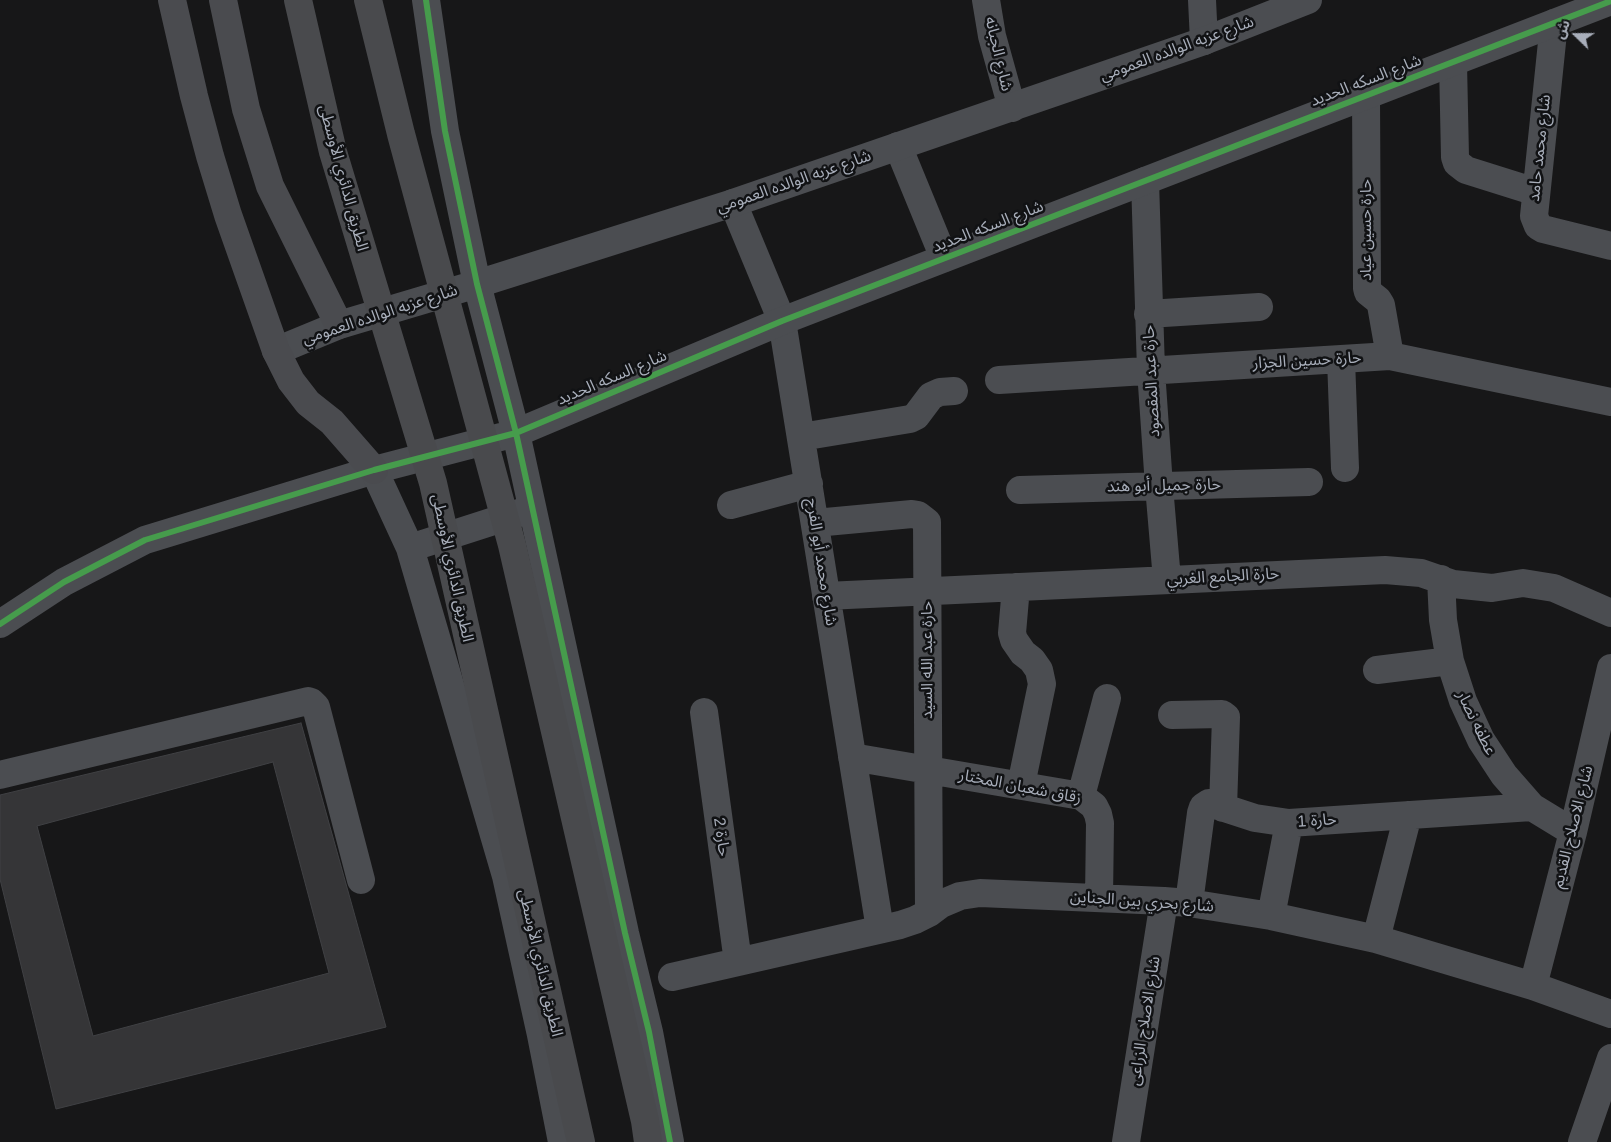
<!DOCTYPE html>
<html>
<head>
<meta charset="utf-8">
<style>
  body { margin:0 }
  #map { position:relative; width:1611px; height:1142px; overflow:hidden; background:#171718; font-family:Helvetica,"Noto Sans Arabic",sans-serif }
  canvas { display:block }
  .north { position:absolute; left:1551px; top:10px; width:50px; height:50px; -webkit-text-stroke:4px #111214; paint-order:stroke; rotate:292deg; font-size:14px; font-weight:700; line-height:20px; text-align:center; color:#a8aeba }
  .north::after { content:''; display:block; margin:auto; width:18px; height:22px; background:#a8aeba; clip-path:polygon(50% 0,100% 100%,50% 72%,0 100%) }
</style>
</head>
<body>
<div id="map">
<canvas width="1611" height="1142"></canvas>
<div class="north">ش</div>
</div>
<script>
const context = document.querySelector('canvas').getContext('2d');
context.lineJoin = 'round';
function fill(path, color) {
  context.fillStyle = color;
  context.fill(path, 'evenodd');
}
function toPath(rows) {
  const path = new Path2D();
  for (const r of rows) {
    path.moveTo(r[0], r[1]);
    for (let i = 2; i < r.length; i += 2) path.lineTo(r[i], r[i + 1]);
  }
  return path;
}
function trace(path, color, width, dash) {
  context.strokeStyle = color;
  context.lineWidth = width;
  context.lineCap = dash ? 'butt' : 'round';
  context.setLineDash(dash || []);
  context.stroke(path);
}
function label(font, color, halo, rows, align = 'center') {
  context.font = font + ' Helvetica,"Noto Sans Arabic",sans-serif';
  context.lineWidth = 5;
  context.setLineDash([]);
  context.textBaseline = 'middle';
  context.strokeStyle = halo;
  context.fillStyle = color;
  for (const [text, x, y, turn = 0] of rows) {
    context.save();
    context.translate(x, y);
    context.rotate((+turn || 0) * Math.PI / 180);
    context.textAlign = isNaN(turn) ? turn : align;
    if (halo) context.strokeText(text, 0, 0);
    context.fillText(text, 0, 0);
    context.restore();
  }
}
const building = toPath([
  [301,723,386,1027,56,1109,0,879,0,795,301,723],
  [273,762,329,973,93,1036,37,826,273,762]
]);
const minor = toPath([
  [986,0,992,36,1012,108],
  [1202,0,1204,41],
  [1554,23,1534,216,1538,226,1543,229,1611,246],
  [1453,63,1455,157,1457,163,1466,170,1536,192],
  [1366,96,1367,288,1368,292,1378,300,1381,305,1390,356],
  [898,146,944,258],
  [1145,181,1151,370,1159,486,1167,580],
  [733,203,782,321,880,929],
  [1148,314,1259,307],
  [1341,359,1345,468],
  [999,380,1390,356,1611,402],
  [801,437,910,419,916,416,931,396,940,392,954,391],
  [1020,490,1309,482],
  [731,505,809,484],
  [815,523,912,514,918,515,927,522,929,913],
  [1441,579,1443,620,1450,661,1463,701,1481,740,1504,775,1532,807,1573,832],
  [1016,587,1012,633,1014,640,1023,653,1032,660,1039,670,1042,684,1021,785],
  [826,596,1385,570,1421,573,1453,584,1492,588,1523,583,1554,588,1611,613],
  [0,624,64,582,145,540,374,470],
  [1377,670,1450,661],
  [704,712,738,962],
  [1172,715,1222,714,1226,717,1223,808],
  [852,757,1081,796,1094,806,1098,814,1100,823,1099,898],
  [0,775,308,701,311,702,316,707,361,880],
  [1081,796,1107,698],
  [1189,903,1201,813,1203,807,1209,803,1255,818,1289,823,1532,807],
  [1271,916,1289,823],
  [1376,939,1408,815],
  [672,977,900,925,915,920,929,913,941,904,960,896,980,893,1164,901,1189,903,1271,916,1376,939,1533,986,1611,1014],
  [1533,986,1573,832,1611,668],
  [1126,1142,1164,901],
  [1582,1142,1611,1058]
]);
const tertiary = toPath([
  [426,0,445,131,477,284,516,433,625,933,649,1032,670,1142],
  [276,351,339,325,477,284,733,203,1204,41,1308,0],
  [410,548,528,510],
  [562,1142,541,1035,506,876,410,548,374,470,516,433,782,321,1611,1]
]);
const secondary = toPath([
  [172,0,194,96,210,156,228,215,276,351,291,381,308,403,332,422,374,470],
  [223,0,246,109,270,186,339,325]
]);
const motorwayBridge = toPath([
  [298,0,333,152,433,483,581,1142],
  [368,0,401,134,512,545,645,1121,648,1142]
]);
const cycleway = toPath([
  [426,0,445,131,477,284,516,433,625,933,649,1032,670,1142],
  [0,624,64,582,145,540,374,470,516,433,782,321,1611,1]
]);
const streetNames = [
  ["شارع عزبه الوالده العمومي",1177,49,-20],
  ["شارع الجبانه",998,54,77],
  ["شارع السكه الحديد",1366,81,-21],
  ["شارع محمد حامد",1540,148,-84],
  ["الطريق الدائري الأوسطى",343,178,75],
  ["شارع عزبه الوالده العمومي",794,182,-19],
  ["شارع السكه الحديد",988,227,-21],
  ["حارة حسين عياد",1367,230,-90],
  ["شارع عزبه الوالده العمومي",380,315,-18],
  ["حارة حسين الجزار",1307,361,-3],
  ["شارع السكه الحديد",612,378,-23],
  ["حارة عبد المقصود",1152,381,-93],
  ["حارة جميل أبو هند",1164,486,-1],
  ["شارع محمد أبو الفرج",821,562,81],
  ["الطريق الدائري الأوسطى",452,568,78],
  ["حارة الجامع الغربي",1223,577,-3],
  ["حارة عبد الله السيد",928,660,-90],
  ["عطفه نصار",1476,723,64],
  ["زقاق شعبان المختار",1020,787,11],
  ["حارة 1",1317,821,-4],
  ["شارع الاصلاح القديم",1573,827,-76],
  ["حارة 2",721,837,82],
  ["شارع بحري بين الجناين",1142,902,4],
  ["الطريق الدائري الأوسطى",540,963,77],
  ["شارع الاصلاح الزراعى",1145,1021,-81]
];
fill(building, '#353537');
trace(building, '#404144', 1);
trace(minor, '#4b4d51', 28);
trace(tertiary, '#4b4d51', 28);
trace(secondary, '#4a4b4f', 28);
trace(motorwayBridge, '#494a4d', 28);
trace(cycleway, '#469c4c', 6);
label('16px', '#a8aeba', '#111214', streetNames);
</script>
</body>
</html>
